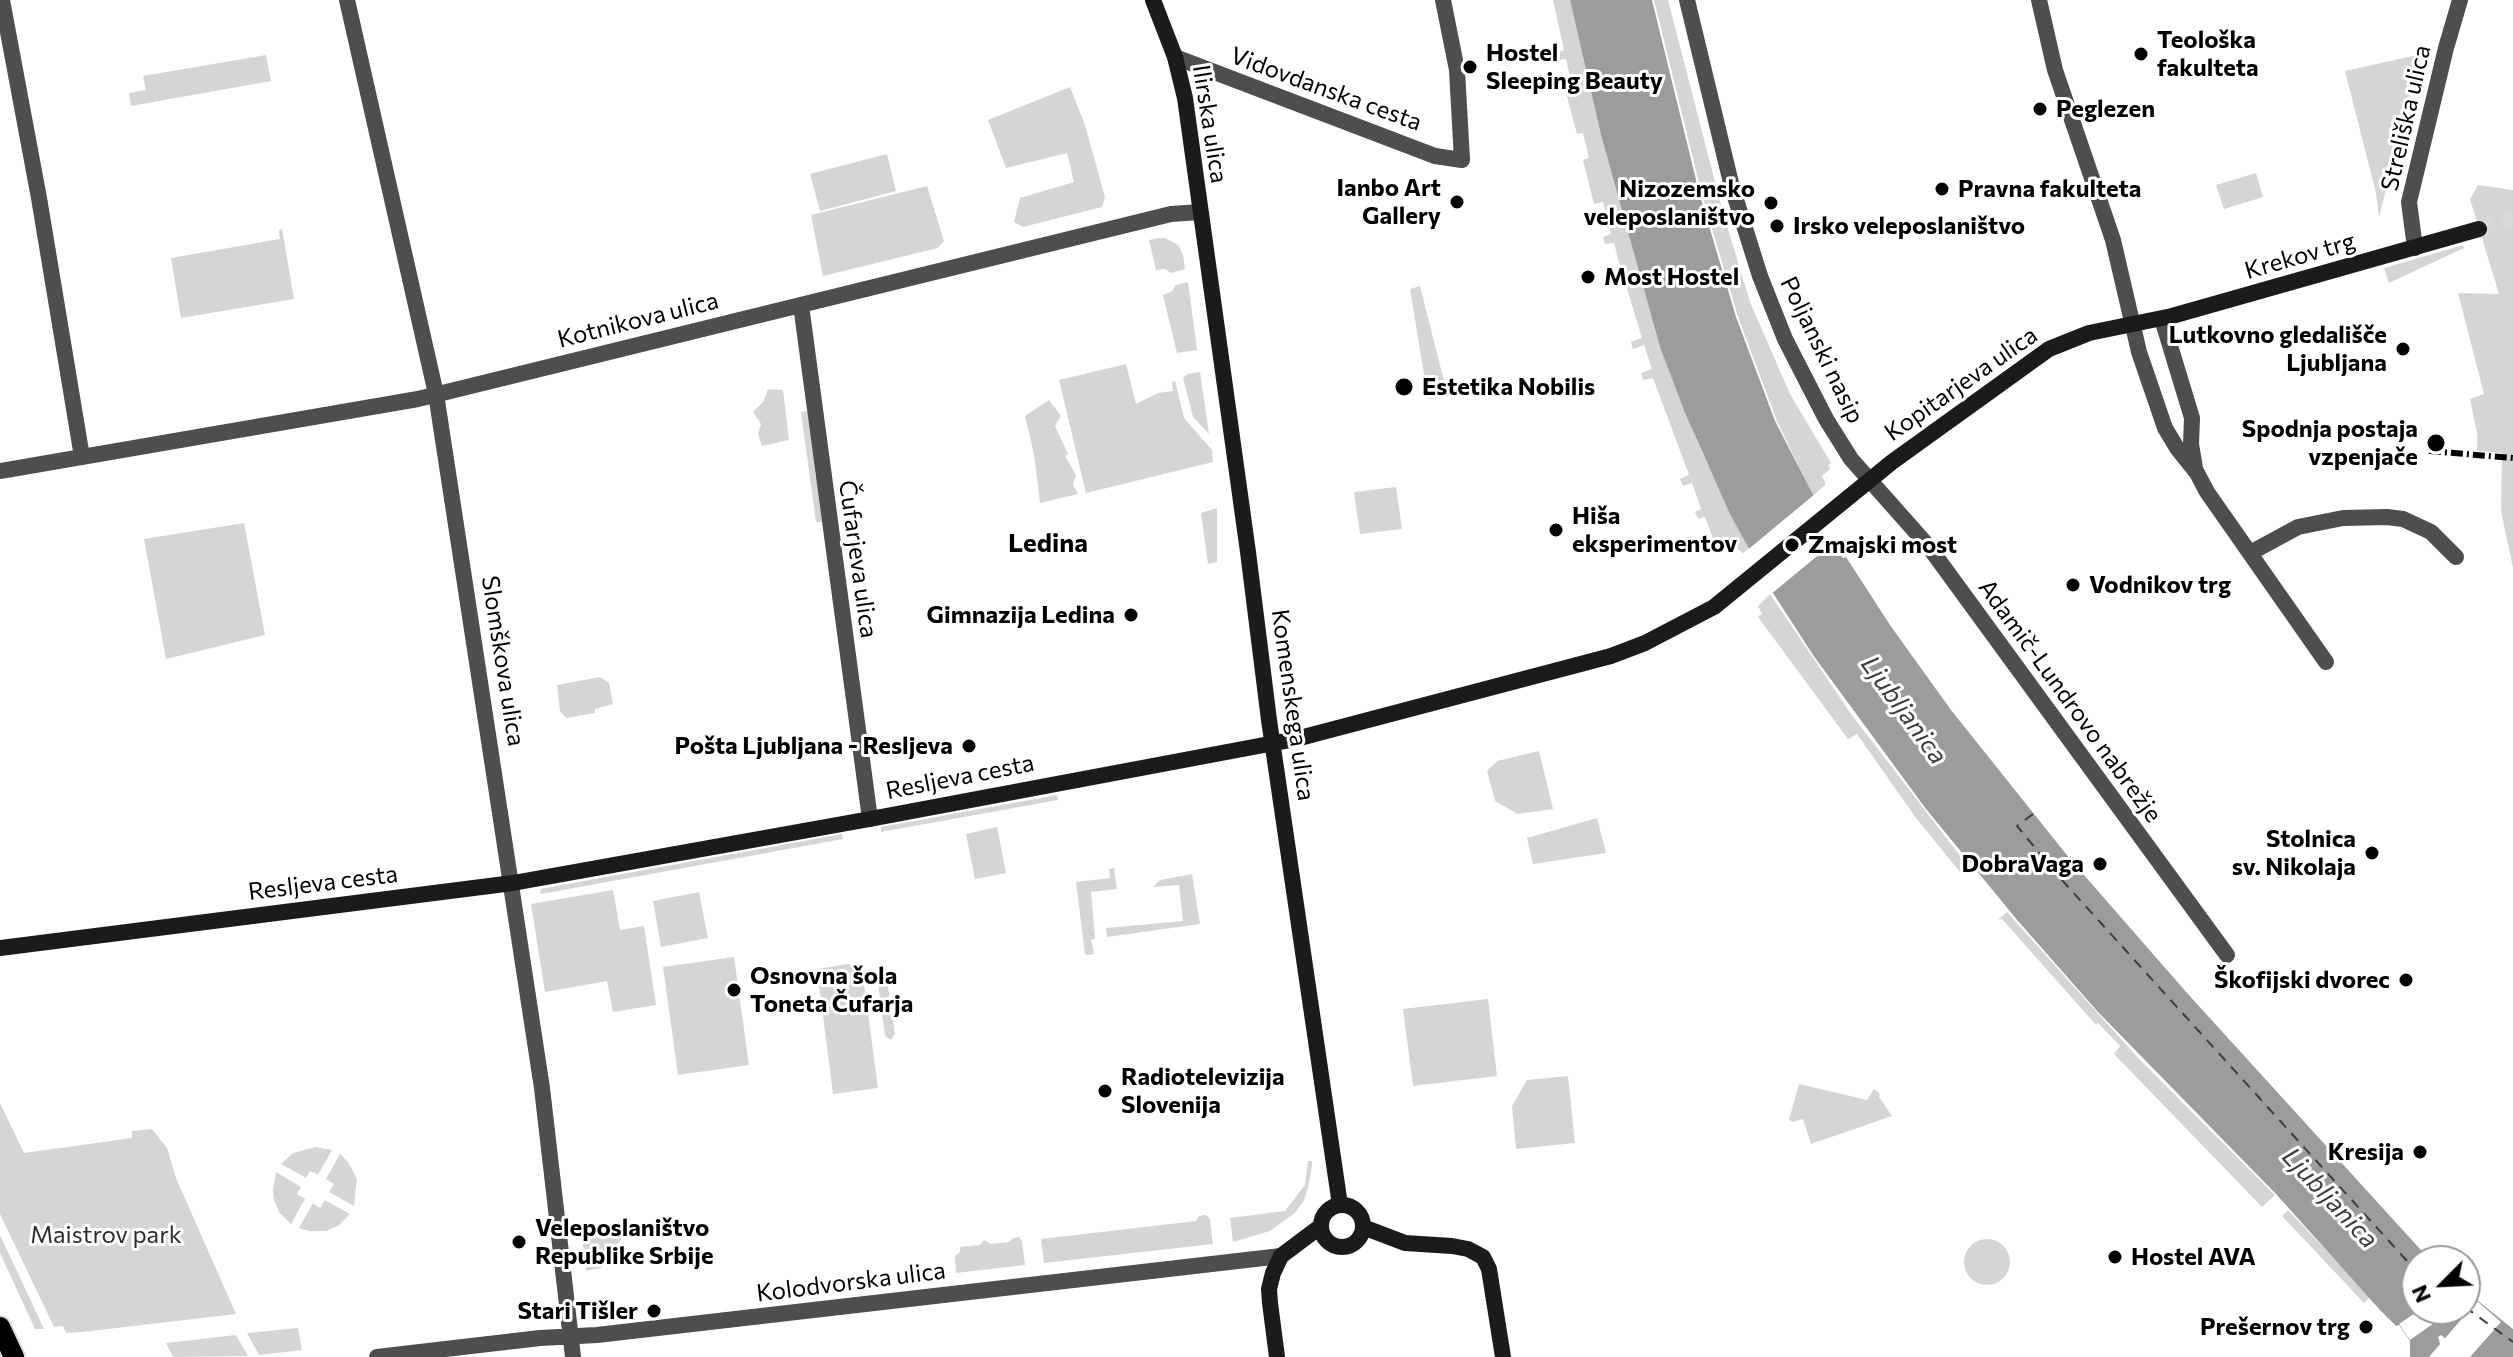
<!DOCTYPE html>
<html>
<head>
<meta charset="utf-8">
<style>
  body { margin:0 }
  #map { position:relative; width:2513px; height:1357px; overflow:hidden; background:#fff; font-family:Commissioner,sans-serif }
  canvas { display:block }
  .north { position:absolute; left:2401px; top:1245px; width:80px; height:80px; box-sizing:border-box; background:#fff; border:2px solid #999; border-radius:50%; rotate:246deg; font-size:22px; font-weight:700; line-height:32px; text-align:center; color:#000 }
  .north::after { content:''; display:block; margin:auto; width:28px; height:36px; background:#000; clip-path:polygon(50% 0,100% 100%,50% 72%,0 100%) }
</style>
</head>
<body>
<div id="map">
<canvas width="2513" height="1357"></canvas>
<div class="north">N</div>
</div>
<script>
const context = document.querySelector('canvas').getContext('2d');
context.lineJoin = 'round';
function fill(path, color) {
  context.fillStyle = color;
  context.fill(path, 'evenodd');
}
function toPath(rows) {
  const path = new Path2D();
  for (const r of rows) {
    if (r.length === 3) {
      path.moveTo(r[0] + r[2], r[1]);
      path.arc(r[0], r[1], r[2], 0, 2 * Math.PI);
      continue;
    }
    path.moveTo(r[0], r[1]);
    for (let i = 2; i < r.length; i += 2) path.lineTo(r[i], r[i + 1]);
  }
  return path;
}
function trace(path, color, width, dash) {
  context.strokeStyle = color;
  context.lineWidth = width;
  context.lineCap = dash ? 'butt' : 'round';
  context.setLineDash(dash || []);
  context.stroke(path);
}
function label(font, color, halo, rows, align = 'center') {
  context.font = font + ' Commissioner,sans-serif';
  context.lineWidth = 6;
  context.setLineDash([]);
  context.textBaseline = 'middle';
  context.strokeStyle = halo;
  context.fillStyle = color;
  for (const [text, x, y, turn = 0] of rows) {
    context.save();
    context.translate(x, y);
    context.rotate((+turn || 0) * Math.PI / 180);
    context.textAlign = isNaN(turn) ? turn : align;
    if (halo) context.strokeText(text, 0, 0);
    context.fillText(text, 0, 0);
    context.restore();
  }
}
const green = toPath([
  [1553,0,1570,0,1601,135,1660,347,1699,446,1749,550,1743,553,1735,547,1719,555,1705,517,1698,519,1695,512,1701,509,1692,483,1683,486,1680,479,1689,475,1653,378,1643,380,1641,373,1652,369,1644,345,1633,349,1631,342,1642,338,1625,282,1615,284,1613,277,1622,274,1614,243,1605,244,1603,237,1611,234,1603,202,1594,204,1583,160,1589,158,1583,133,1577,134,1566,93,1573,90,1566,59,1559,60,1557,53,1564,50],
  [1654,0,1668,0,1722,209,1750,302,1790,394,1831,463,1828,465,1830,469,1822,476,1826,484,1813,496,1777,421,1738,317,1701,191],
  [266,55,271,81,131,106,129,93,146,90,143,76],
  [2417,55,2419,60,2379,217,2376,193,2345,71],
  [1070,87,1085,125,1105,197,1102,207,1023,227,1014,222,1020,198,1074,182,1067,153,1006,168,988,120],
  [887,154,896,191,820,211,810,174],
  [2256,173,2263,197,2224,209,2216,185],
  [2478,185,2513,190,2513,568,2501,511,2502,453,2477,451,2477,433,2470,399,2484,394,2458,293,2499,294,2470,199],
  [927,186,944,241,938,248,823,276,811,215],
  [282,229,294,299,181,318,171,258,280,239,279,230],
  [1159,238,1165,238,1178,245,1183,255,1185,269,1171,273,1165,269,1156,270,1149,240],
  [2463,245,2464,248,2389,283,2384,268],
  [1188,282,1197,350,1177,353,1163,295,1171,292,1176,285],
  [1420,286,1448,397,1428,399,1410,289],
  [1126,364,1136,404,1158,393,1173,391,1172,382,1175,381,1184,418,1212,450,1213,462,1086,493,1059,380],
  [1200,372,1209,434,1193,417,1183,378,1187,374],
  [768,389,783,390,789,440,762,446,758,434,761,424,753,412,763,402],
  [1049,400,1061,416,1055,426,1068,454,1065,456,1076,475,1073,484,1078,494,1040,503,1034,454,1025,416],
  [807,411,822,522,816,522,801,412],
  [1396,487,1402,529,1360,534,1354,492],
  [1217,508,1217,562,1208,564,1201,513],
  [244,523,265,635,166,659,144,539],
  [1770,594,1851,714,1968,866,1960,872,1916,818,1857,734,1848,739,1758,617,1762,614,1758,606],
  [600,677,609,683,613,704,595,709,595,713,566,718,560,711,557,685],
  [1539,751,1553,809,1518,814,1495,801,1487,771,1497,761],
  [1057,795,1058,800,881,832,881,827],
  [1597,818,1606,853,1533,864,1527,838],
  [997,827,1006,873,975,879,966,834],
  [842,834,843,839,541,894,540,889],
  [1114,868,1117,889,1091,892,1095,939,1091,940,1094,954,1088,955,1085,954,1076,882,1110,878,1109,869],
  [1192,874,1200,924,1107,937,1106,928,1183,921,1179,885,1153,887,1160,880],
  [613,890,620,930,644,926,656,1005,613,1012,607,981,545,992,531,904],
  [699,892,708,938,661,947,653,901],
  [2007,912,2139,1059,2275,1195,2262,1207,2114,1054,2120,1046,2098,1023,2096,1025,2002,919,1998,920],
  [734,957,749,1065,678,1075,663,967],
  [861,962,878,1088,833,1094,817,969],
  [880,963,885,967,895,1034,891,1040,885,1036,876,968],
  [1488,999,1497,1076,1413,1086,1403,1009],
  [1568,1076,1575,1143,1516,1149,1512,1106,1527,1080],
  [1799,1084,1867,1100,1874,1089,1880,1094,1879,1097,1892,1116,1811,1144,1803,1119,1793,1122,1789,1120],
  [0,1103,24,1153,132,1138,132,1131,152,1129,167,1148,176,1178,236,1314,82,1332,66,1333,63,1326,54,1327,0,1214],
  [316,1147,332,1150,318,1175,310,1171,306,1178,281,1164,293,1153],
  [340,1154,348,1162,357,1179,354,1206,329,1192,334,1184,326,1179],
  [1308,1161,1312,1161,1312,1166,1308,1188,1304,1200,1295,1213,1270,1231,1233,1242,1230,1218,1285,1211,1305,1185],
  [276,1172,301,1187,297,1194,305,1199,291,1224,279,1212,274,1200,273,1189],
  [325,1200,350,1214,338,1226,326,1231,309,1231,299,1228,313,1203,320,1208],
  [2288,1210,2370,1297,2364,1303,2282,1216],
  [1206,1215,1210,1219,1213,1244,1044,1263,1041,1239,1196,1221,1199,1216],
  [592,1224,593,1235,600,1234,601,1239,624,1235,601,1268,586,1271,581,1226],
  [0,1235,44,1329,35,1329,0,1253],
  [1019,1237,1022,1241,1025,1265,956,1273,955,1256,960,1252,960,1247,980,1245,984,1240,991,1244,1009,1242,1013,1238],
  [1987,1262,23],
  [298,1328,302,1350,259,1355,247,1333],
  [236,1335,248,1356,173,1357,166,1343]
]);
const water = toPath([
  [1570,0,1652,0,1699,192,1736,317,1775,421,1840,547,1837,549,1843,558,1846,557,1890,625,1951,710,2070,859,2187,993,2430,1260,2434,1261,2417,1261,2417,1309,2465,1309,2465,1294,2468,1298,2472,1296,2513,1329,2513,1357,2468,1357,2441,1335,2438,1337,2440,1344,2456,1357,2410,1357,2410,1341,2399,1325,2396,1326,2380,1310,2276,1194,2098,1012,2018,921,1926,809,1813,655,1773,593,1730,514,1685,413,1660,347,1601,135]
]);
const pier = toPath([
  [1815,494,1839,538,1770,595,1745,552],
  [2477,1301,2501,1322,2470,1357,2462,1357,2446,1343,2460,1357,2429,1357],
  [2421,1309,2454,1309,2410,1340,2399,1324]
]);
const ferry = toPath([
  [2033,814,2017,826,2061,879,2417,1272],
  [2465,1307,2513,1342]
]);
const secondaryTunnel = toPath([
  [2479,229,2513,218]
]);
const minor = toPath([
  [2,0,39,198,82,457],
  [347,0,436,394,542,1088,573,1357],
  [1687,0,1732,187,1760,276,1785,339,1826,419,1851,459,1929,547,2227,955],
  [2039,0,2055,70,2113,240,2139,352,2165,428,2177,448,2197,473,2207,492,2326,662],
  [1175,57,1435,156,1462,160,1457,70,1443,0],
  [2415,248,2409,202,2446,48,2460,0],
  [801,305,870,819],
  [2162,319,2192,418,2191,444,2195,468],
  [0,471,418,399,1171,214,1200,212],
  [2250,553,2298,527,2343,518,2387,517,2403,519,2431,532,2456,557],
  [377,1357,540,1338,597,1335,1281,1256]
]);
const secondary = toPath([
  [1153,0,1175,57,1185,98,1248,552,1269,720,1340,1205],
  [0,948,513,883,870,819,1296,739,1611,656,1645,643,1714,607,1892,462,2049,349,2089,333,2172,316,2479,229],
  [1342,1226,21],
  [1363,1227,1405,1243,1452,1246,1468,1249,1483,1257,1489,1269,1503,1357],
  [1277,1357,1270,1303,1269,1289,1273,1273,1281,1256,1321,1226]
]);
const primary = toPath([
  [0,1327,14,1357]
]);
const rail = toPath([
  [2429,451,2513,458]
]);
const markers = [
  [2141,54,8,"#000"],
  [1470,67,8,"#000"],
  [2040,109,8,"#000"],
  [1942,189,8,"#000"],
  [1457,202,8,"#000"],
  [1771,203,8,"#000"],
  [1777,226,8,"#000"],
  [1588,277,8,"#000"],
  [2403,349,8,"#000"],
  [1404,387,10,"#000"],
  [2436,443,10,"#000"],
  [1556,530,8,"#000"],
  [1792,545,8,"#000"],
  [2073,585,8,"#000"],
  [1131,615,8,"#000"],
  [969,746,8,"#000"],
  [2372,853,8,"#000"],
  [2100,864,8,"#000"],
  [2406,980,8,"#000"],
  [734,990,8,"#000"],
  [1105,1091,8,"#000"],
  [2420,1152,8,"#000"],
  [519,1242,8,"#000"],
  [2115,1257,8,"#000"],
  [654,1311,8,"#000"],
  [2366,1327,8,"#000"]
];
const poiNames = [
  ["Teološka",2157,40],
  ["fakulteta",2157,68],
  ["Hostel",1486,53],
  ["Sleeping Beauty",1486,81],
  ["Peglezen",2056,109],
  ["Ianbo Art",1441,188,"right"],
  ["Gallery",1441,216,"right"],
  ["Nizozemsko",1755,189,"right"],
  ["veleposlaništvo",1755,217,"right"],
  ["Pravna fakulteta",1958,189],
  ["Irsko veleposlaništvo",1793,226],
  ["Most Hostel",1604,277],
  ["Lutkovno gledališče",2387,335,"right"],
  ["Ljubljana",2387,363,"right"],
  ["Estetika Nobilis",1422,387],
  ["Spodnja postaja",2418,429,"right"],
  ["vzpenjače",2418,457,"right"],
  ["Hiša",1572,516],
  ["eksperimentov",1572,544],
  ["Zmajski most",1808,545],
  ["Vodnikov trg",2089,585],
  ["Gimnazija Ledina",1115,615,"right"],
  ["Pošta Ljubljana - Resljeva",953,746,"right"],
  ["Stolnica",2356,839,"right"],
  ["sv. Nikolaja",2356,867,"right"],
  ["DobraVaga",2084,864,"right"],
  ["Osnovna šola",750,976],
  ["Toneta Čufarja",750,1004],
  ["Škofijski dvorec",2390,980,"right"],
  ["Radiotelevizija",1121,1077],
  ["Slovenija",1121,1105],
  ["Kresija",2404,1152,"right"],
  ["Veleposlaništvo",535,1228],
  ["Republike Srbije",535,1256],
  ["Hostel AVA",2131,1257],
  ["Stari Tišler",638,1311,"right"],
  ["Prešernov trg",2350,1327,"right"]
];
const streetNames = [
  ["Vidovdanska cesta",1326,89,20],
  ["Streliška ulica",2406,118,-77],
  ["Ilirska ulica",1210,124,81],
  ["Krekov trg",2300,256,-16],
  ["Kotnikova ulica",638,320,-14],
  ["Poljanski nasip",1822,350,64],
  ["Kopitarjeva ulica",1961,384,-35],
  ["Čufarjeva ulica",858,559,82],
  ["Slomškova ulica",503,661,81],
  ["Adamič-Lundrovo nabrežje",2070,701,54],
  ["Komenskega ulica",1293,705,82],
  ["Resljeva cesta",960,777,-11],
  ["Resljeva cesta",323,883,-7],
  ["Kolodvorska ulica",851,1282,-7]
];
const parkNames = [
  ["Maistrov park",106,1235]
];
const neighbourhoodNames = [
  ["Ledina",1048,543]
];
const waterNames = [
  ["Ljubljanica",1904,710,54],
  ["Ljubljanica",2330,1198,47]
];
fill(green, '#d5d5d5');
fill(water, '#9c9c9c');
fill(pier, '#fff');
trace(ferry, '#3d3d3d', 2, [10, 8]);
trace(secondaryTunnel, '#d9d9d9', 16, [16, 8]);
trace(primary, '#dbdbdb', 24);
trace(minor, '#4e4e4e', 16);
trace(secondary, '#1b1b1b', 16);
trace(primary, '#000', 20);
trace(rail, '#000', 6, [12, 4, 2, 4]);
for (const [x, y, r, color] of markers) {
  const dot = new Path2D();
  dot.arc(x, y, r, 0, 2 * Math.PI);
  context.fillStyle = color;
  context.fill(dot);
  trace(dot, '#fff', 3);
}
label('bold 24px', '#000', '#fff', poiNames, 'left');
label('24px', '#000', '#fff', streetNames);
label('24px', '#2c2c2c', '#fff', parkNames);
label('bold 26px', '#000', '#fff', neighbourhoodNames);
label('italic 26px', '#3d3d3d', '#fff', waterNames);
</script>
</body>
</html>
